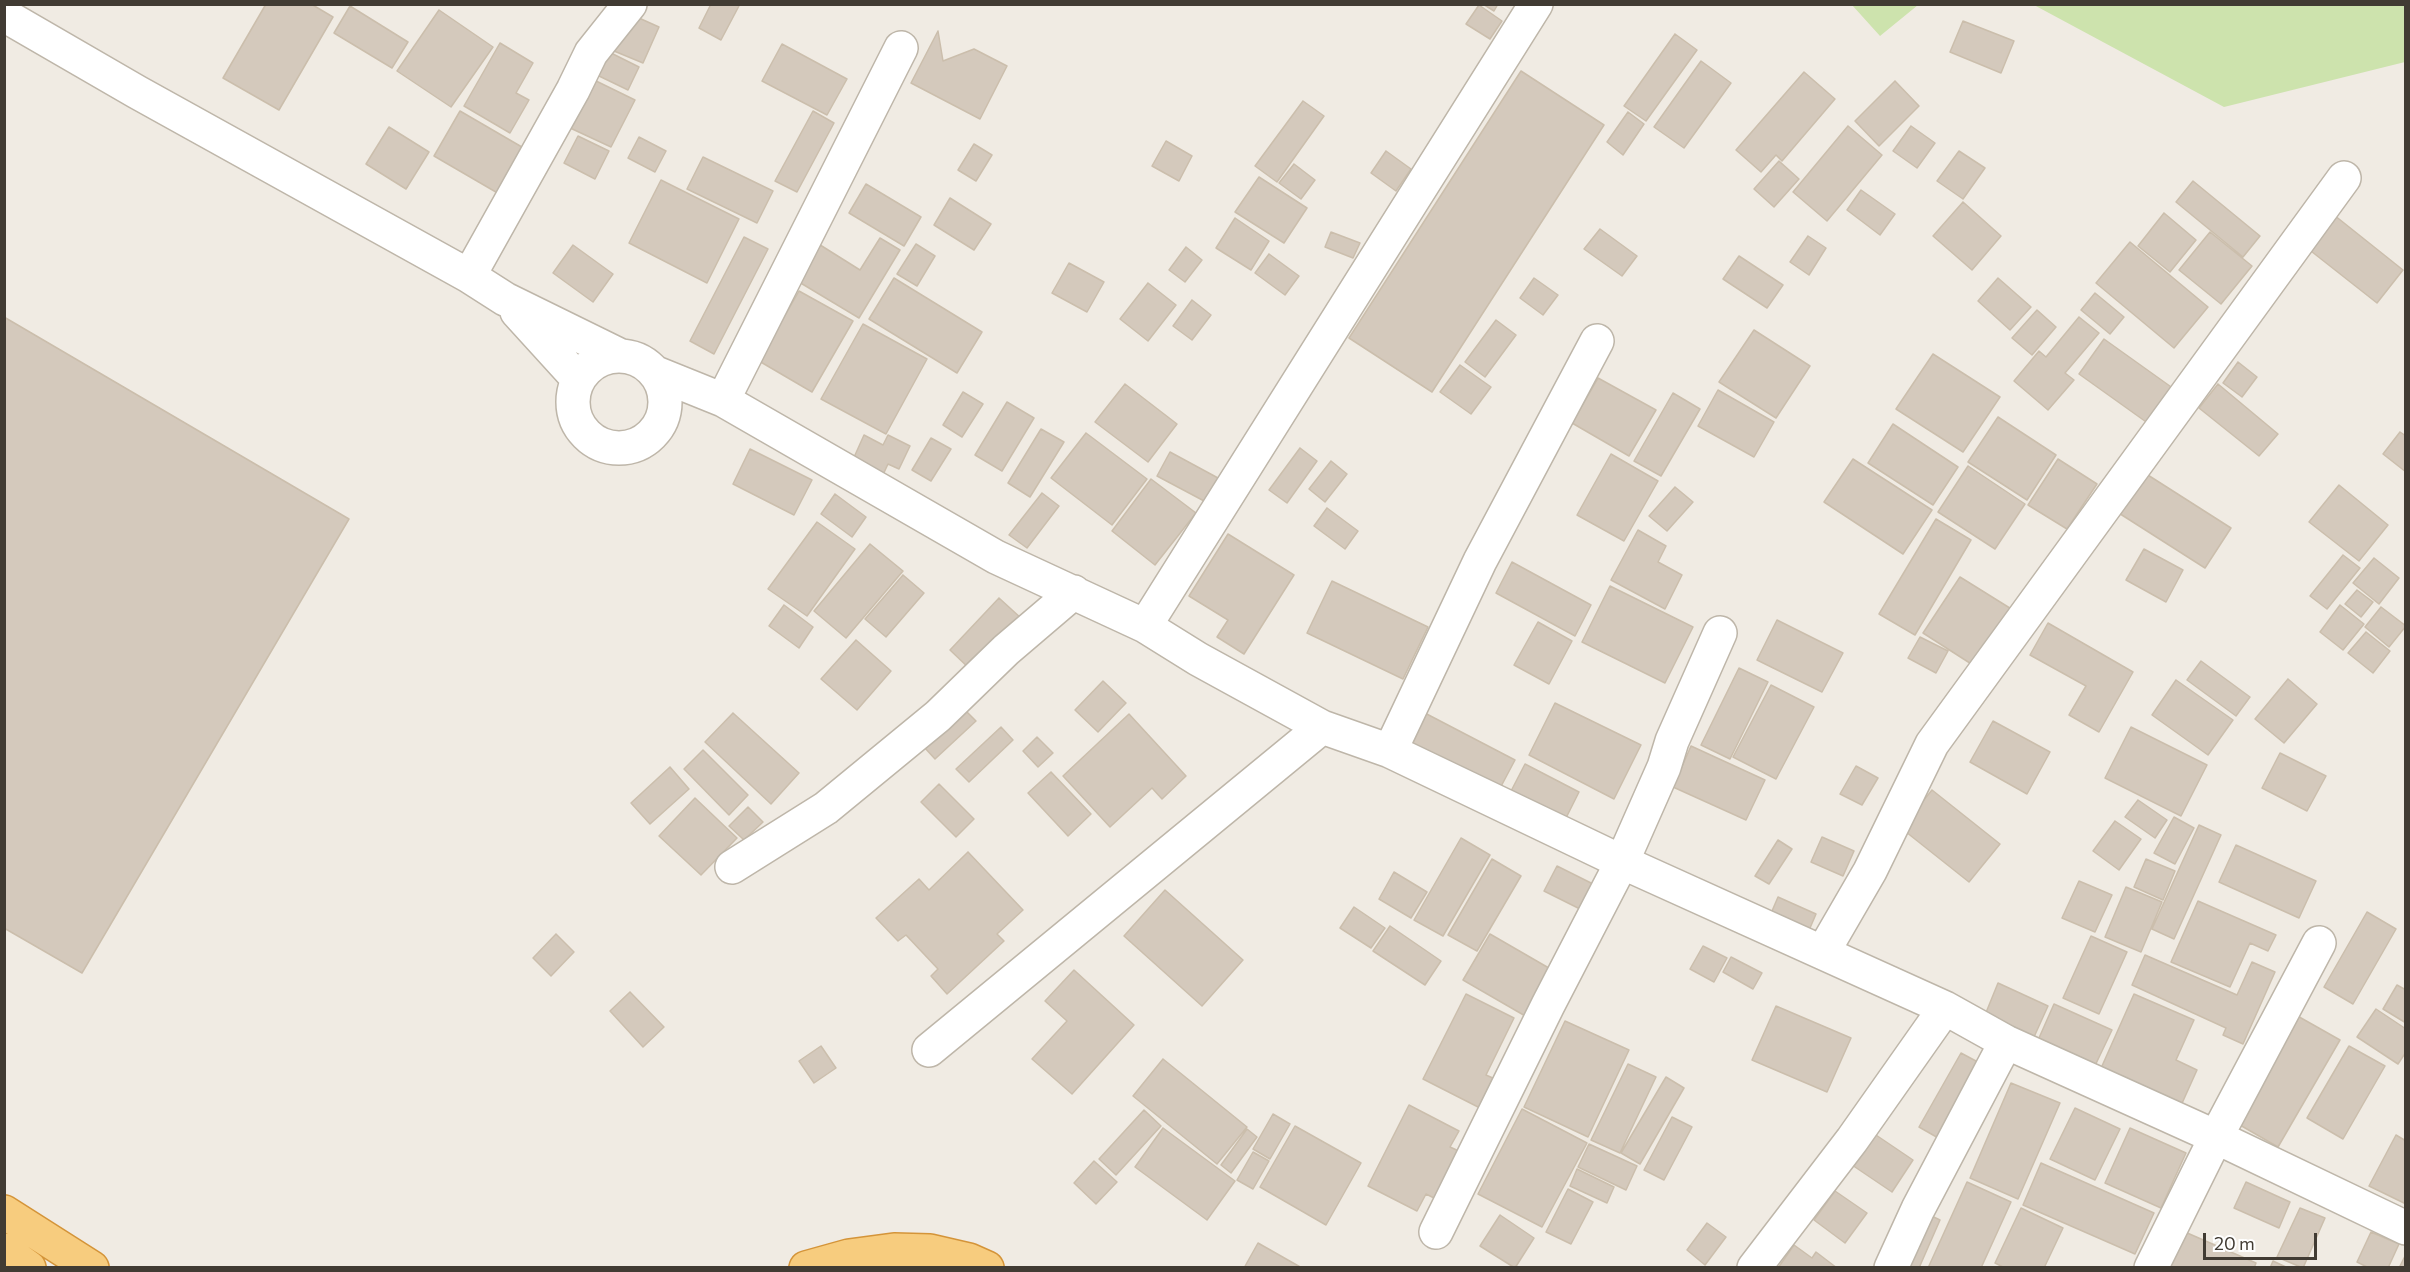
<!DOCTYPE html>
<html>
<head>
<meta charset="utf-8">
<style>
  body { margin:0 }
  #map { position:relative; width:2410px; height:1272px; overflow:hidden; background:#f0ebe3; font-family:Commissioner,sans-serif }
  canvas { display:block }
  .frame { position:absolute; inset:0; border:6px solid #413b33; pointer-events:none }
  .scale { position:absolute; left:2203px; top:1233px; width:114px; height:27px; box-sizing:border-box; border:3px solid #413b33; border-top:0; padding-left:8px; font-size:18px; line-height:21px; white-space:nowrap; color:#413b33; -webkit-text-stroke:4px #fff; paint-order:stroke }
</style>
</head>
<body>
<div id="map">
<canvas width="2410" height="1272"></canvas>
<div class="frame"></div>
<div class="scale">20 m</div>
</div>
<script>
const context = document.querySelector('canvas').getContext('2d');
context.lineJoin = 'round';
function fill(path, color) {
  context.fillStyle = color;
  context.fill(path, 'evenodd');
}
function toPath(rows) {
  const path = new Path2D();
  for (const r of rows) {
    if (r.length === 3) {
      path.moveTo(r[0] + r[2], r[1]);
      path.arc(r[0], r[1], r[2], 0, 2 * Math.PI);
      continue;
    }
    path.moveTo(r[0], r[1]);
    for (let i = 2; i < r.length; i += 2) path.lineTo(r[i], r[i + 1]);
  }
  return path;
}
function trace(path, color, width, dash) {
  context.strokeStyle = color;
  context.lineWidth = width;
  context.lineCap = dash ? 'butt' : 'round';
  context.setLineDash(dash || []);
  context.stroke(path);
}
const green = toPath([
  [1852,5,1918,5,1880,36],
  [2034,5,2405,5,2405,62,2224,107]
]);
const building = toPath([
  [266,4,311,4,333,17,279,110,223,78,266,4],
  [711,4,740,4,721,40,699,28,711,4],
  [1483,4,1498,4,1494,11,1483,4],
  [1479,5,1502,21,1490,39,1466,24,1479,5],
  [350,6,408,42,392,68,334,33,350,6],
  [439,10,493,47,451,107,397,71,439,10],
  [630,14,659,27,643,63,614,51,630,14],
  [1963,21,2014,41,2001,73,1950,52,1963,21],
  [938,31,943,61,974,49,1007,66,980,119,911,83,938,31],
  [1675,34,1697,50,1646,121,1624,106,1675,34],
  [500,43,533,63,516,93,529,100,510,133,464,106,500,43],
  [782,44,847,79,827,115,762,81,782,44],
  [609,52,639,67,628,90,597,75,609,52],
  [1701,61,1731,83,1684,148,1654,127,1701,61],
  [1521,71,1604,125,1432,392,1349,338,1521,71],
  [1804,72,1835,99,1782,161,1776,155,1761,172,1736,150,1804,72],
  [592,79,635,100,611,147,568,127,592,79],
  [1895,81,1919,106,1879,146,1855,121,1895,81],
  [1303,101,1324,116,1277,182,1255,166,1303,101],
  [460,111,527,150,501,195,434,156,460,111],
  [813,111,834,123,797,192,775,181,813,111],
  [1628,112,1644,124,1623,155,1607,142,1628,112],
  [1848,126,1882,155,1827,221,1793,192,1848,126],
  [1911,126,1935,143,1917,168,1893,151,1911,126],
  [389,127,429,152,406,189,366,164,389,127],
  [578,136,609,151,595,179,564,163,578,136],
  [639,137,666,151,655,172,628,158,639,137],
  [1166,141,1192,156,1179,181,1152,166,1166,141],
  [974,144,992,155,976,181,958,170,974,144],
  [1386,151,1411,169,1396,191,1371,173,1386,151],
  [1959,151,1985,168,1963,199,1937,181,1959,151],
  [703,157,773,191,757,223,687,189,703,157],
  [1779,161,1799,179,1774,207,1754,189,1779,161],
  [1294,164,1315,180,1301,199,1279,183,1294,164],
  [1259,177,1307,208,1284,243,1235,212,1259,177],
  [661,180,739,219,707,283,629,243,661,180],
  [2193,181,2260,236,2243,257,2176,202,2193,181],
  [866,184,921,217,904,246,849,213,866,184],
  [1861,190,1895,214,1880,235,1847,210,1861,190],
  [950,198,991,224,974,250,934,225,950,198],
  [1963,202,2001,236,1972,270,1933,236,1963,202],
  [2329,211,2403,270,2377,303,2302,244,2329,211],
  [2164,213,2196,240,2170,272,2138,246,2164,213],
  [1235,218,1269,241,1251,270,1216,248,1235,218],
  [1600,229,1637,256,1622,276,1584,249,1600,229],
  [1331,232,1360,243,1353,258,1325,247,1331,232],
  [2210,232,2252,266,2221,304,2179,270,2210,232],
  [1808,236,1826,248,1809,275,1790,262,1808,236],
  [744,237,768,249,714,354,690,341,744,237],
  [880,238,900,250,859,318,794,279,817,243,860,270,880,238],
  [2130,242,2208,307,2174,348,2096,283,2130,242],
  [916,244,935,256,917,286,897,274,916,244],
  [573,245,613,274,593,302,553,273,573,245],
  [1186,247,1202,260,1185,282,1169,270,1186,247],
  [1269,254,1299,276,1285,295,1255,273,1269,254],
  [1739,256,1783,285,1767,308,1723,279,1739,256],
  [1069,263,1104,282,1087,312,1052,293,1069,263],
  [894,278,982,332,957,373,869,319,894,278],
  [1534,278,1558,295,1543,315,1520,298,1534,278],
  [1998,278,2031,307,2010,330,1978,301,1998,278],
  [1148,283,1176,305,1148,341,1120,319,1148,283],
  [799,291,853,321,812,392,759,361,799,291],
  [2095,293,2124,317,2110,334,2081,310,2095,293],
  [1192,300,1211,315,1192,340,1173,326,1192,300],
  [2037,310,2056,327,2032,355,2012,338,2037,310],
  [4,317,349,519,82,973,4,928,4,317],
  [2079,317,2099,333,2065,373,2074,380,2048,410,2014,381,2039,351,2046,357,2079,317],
  [1496,320,1516,335,1485,377,1465,362,1496,320],
  [863,324,927,359,886,434,821,399,863,324],
  [1754,330,1810,366,1776,418,1719,382,1754,330],
  [2104,339,2174,389,2149,424,2079,374,2104,339],
  [1933,354,2000,397,1963,452,1896,409,1933,354],
  [2238,362,2257,377,2242,397,2223,383,2238,362],
  [1460,365,1491,387,1471,414,1440,392,1460,365],
  [1598,378,1656,410,1629,456,1572,423,1598,378],
  [1125,384,1177,424,1148,462,1095,422,1125,384],
  [2218,384,2278,434,2259,456,2199,408,2218,384],
  [1718,390,1774,422,1754,457,1698,426,1718,390],
  [963,392,983,404,962,437,943,425,963,392],
  [1673,393,1700,409,1661,476,1634,461,1673,393],
  [1007,402,1034,418,1002,471,975,455,1007,402],
  [1998,417,2056,455,2027,500,1968,462,1998,417],
  [1893,424,1958,467,1933,505,1868,463,1893,424],
  [1041,429,1064,442,1030,497,1008,483,1041,429],
  [2400,432,2406,436,2406,472,2383,454,2400,432],
  [1086,433,1147,479,1112,525,1051,478,1086,433],
  [864,435,883,445,888,435,910,446,899,469,888,464,881,479,851,464,864,435],
  [931,438,951,449,931,481,912,470,931,438],
  [1300,448,1317,461,1287,503,1269,490,1300,448],
  [750,449,812,480,794,515,733,484,750,449],
  [1170,452,1218,478,1206,502,1157,476,1170,452],
  [1611,454,1658,481,1624,541,1577,515,1611,454],
  [1853,459,1932,510,1903,554,1824,502,1853,459],
  [2058,459,2097,484,2067,529,2028,505,2058,459],
  [1331,461,1347,474,1325,502,1309,489,1331,461],
  [1968,466,2025,504,1995,549,1938,512,1968,466],
  [2140,470,2231,528,2205,568,2114,510,2140,470],
  [1151,479,1196,513,1155,565,1112,531,1151,479],
  [2339,485,2388,525,2359,561,2309,522,2339,485],
  [1675,487,1693,502,1667,531,1649,516,1675,487],
  [1042,493,1059,506,1027,548,1009,535,1042,493],
  [835,494,866,517,852,537,821,514,835,494],
  [1327,508,1358,531,1345,549,1314,526,1327,508],
  [1936,519,1971,540,1915,635,1879,614,1936,519],
  [817,522,855,549,807,616,768,589,817,522],
  [1638,530,1666,546,1658,562,1682,575,1665,609,1611,580,1638,530],
  [1228,534,1294,575,1244,654,1217,637,1228,620,1189,596,1228,534],
  [870,544,903,571,846,638,814,611,870,544],
  [2144,549,2183,570,2166,602,2126,580,2144,549],
  [2343,555,2360,568,2327,609,2310,596,2343,555],
  [2374,558,2399,578,2379,604,2353,583,2374,558],
  [1512,562,1591,605,1575,636,1496,593,1512,562],
  [903,575,924,593,886,637,865,619,903,575],
  [1960,577,2013,610,1976,667,1923,633,1960,577],
  [1332,581,1428,627,1403,679,1307,633,1332,581],
  [1610,586,1693,627,1665,683,1582,642,1610,586],
  [2357,590,2373,602,2361,617,2345,604,2357,590],
  [999,598,1022,619,972,671,950,650,999,598],
  [784,605,813,627,799,648,769,626,784,605],
  [2340,605,2364,624,2343,650,2320,632,2340,605],
  [2381,607,2406,626,2389,647,2365,627,2381,607],
  [1777,620,1843,653,1822,692,1757,660,1777,620],
  [1538,622,1572,641,1549,684,1514,665,1538,622],
  [2048,623,2133,672,2099,732,2069,715,2086,686,2030,655,2048,623],
  [2366,632,2390,651,2373,673,2348,653,2366,632],
  [1920,637,1948,651,1936,673,1908,658,1920,637],
  [856,640,891,671,857,710,821,679,856,640],
  [2201,661,2250,697,2236,716,2187,680,2201,661],
  [1739,668,1768,682,1730,759,1701,745,1739,668],
  [2288,679,2317,704,2284,743,2255,719,2288,679],
  [2176,680,2233,720,2208,755,2152,715,2176,680],
  [1103,681,1126,703,1098,732,1075,710,1103,681],
  [1771,685,1814,707,1776,779,1733,757,1771,685],
  [1555,703,1641,745,1614,799,1529,755,1555,703],
  [964,709,976,721,935,759,924,747,964,709],
  [1421,711,1515,760,1497,794,1404,746,1421,711],
  [733,713,799,773,771,804,705,742,733,713],
  [1129,714,1186,776,1162,799,1152,788,1110,827,1063,776,1129,714],
  [1993,721,2050,752,2027,794,1970,762,1993,721],
  [1001,727,1013,740,969,782,956,769,1001,727],
  [2131,727,2207,765,2181,816,2105,778,2131,727],
  [1037,737,1053,753,1038,767,1023,751,1037,737],
  [1691,746,1765,780,1746,820,1673,787,1691,746],
  [703,750,748,795,729,815,684,769,703,750],
  [2280,753,2326,776,2307,811,2262,788,2280,753],
  [1525,764,1579,792,1564,822,1510,793,1525,764],
  [1856,766,1878,778,1862,805,1840,794,1856,766],
  [670,767,689,789,650,824,631,803,670,767],
  [1051,772,1091,814,1068,836,1028,793,1051,772],
  [939,784,974,819,956,837,921,802,939,784],
  [1932,790,2000,844,1969,882,1901,828,1932,790],
  [695,798,737,838,701,875,659,836,695,798],
  [2138,800,2167,820,2155,838,2125,817,2138,800],
  [748,807,763,822,744,840,729,826,748,807],
  [2174,817,2194,828,2175,864,2154,853,2174,817],
  [2115,821,2141,839,2119,870,2093,851,2115,821],
  [2199,825,2221,835,2174,939,2152,929,2199,825],
  [1822,837,1854,851,1843,876,1811,862,1822,837],
  [1461,838,1490,855,1443,936,1414,920,1461,838],
  [1778,840,1792,849,1769,884,1755,876,1778,840],
  [2236,845,2316,881,2299,918,2219,882,2236,845],
  [968,852,1023,910,997,934,1004,941,947,994,931,976,938,969,906,935,898,941,876,918,919,879,929,890,968,852],
  [1492,859,1521,876,1477,951,1448,935,1492,859],
  [2146,859,2175,871,2163,900,2134,887,2146,859],
  [1557,866,1601,888,1588,913,1544,891,1557,866],
  [1394,872,1427,892,1411,918,1379,899,1394,872],
  [2079,881,2112,895,2095,932,2062,918,2079,881],
  [2126,887,2162,902,2141,952,2105,937,2126,887],
  [1165,890,1243,960,1202,1006,1124,936,1165,890],
  [1778,897,1816,914,1807,935,1769,918,1778,897],
  [2198,901,2276,935,2268,951,2250,943,2230,987,2171,962,2198,901],
  [1354,907,1385,928,1371,948,1340,928,1354,907],
  [2367,912,2396,929,2353,1004,2324,987,2367,912],
  [1390,926,1441,961,1425,985,1373,951,1390,926],
  [556,934,574,952,551,976,533,958,556,934],
  [1490,934,1554,971,1527,1017,1463,980,1490,934],
  [2091,936,2127,952,2099,1014,2063,998,2091,936],
  [1703,946,1727,958,1714,982,1690,969,1703,946],
  [2145,955,2237,995,2252,962,2275,972,2243,1044,2223,1035,2226,1028,2132,985,2145,955],
  [1731,957,1762,973,1753,989,1723,972,1731,957],
  [1074,970,1134,1025,1072,1094,1032,1059,1067,1021,1045,1001,1074,970],
  [1998,983,2048,1006,2034,1037,1985,1015,1998,983],
  [2397,985,2406,990,2406,1023,2383,1009,2397,985],
  [630,992,664,1027,643,1047,610,1011,630,992],
  [1466,994,1514,1018,1486,1075,1495,1079,1480,1108,1423,1079,1466,994],
  [2134,994,2194,1020,2176,1060,2197,1070,2179,1110,2098,1075,2134,994],
  [2054,1004,2112,1030,2092,1072,2035,1047,2054,1004],
  [1776,1006,1851,1038,1827,1092,1752,1060,1776,1006],
  [2376,1009,2406,1029,2406,1052,2398,1064,2357,1037,2376,1009],
  [2294,1014,2340,1040,2278,1147,2233,1121,2294,1014],
  [1565,1021,1629,1050,1588,1137,1524,1107,1565,1021],
  [821,1046,836,1068,814,1083,799,1061,821,1046],
  [2349,1046,2385,1066,2343,1139,2307,1118,2349,1046],
  [1961,1053,1989,1068,1947,1143,1919,1127,1961,1053],
  [1163,1059,1247,1127,1217,1164,1133,1096,1163,1059],
  [1628,1064,1656,1077,1620,1153,1591,1140,1628,1064],
  [1666,1077,1684,1088,1640,1164,1621,1153,1666,1077],
  [2011,1083,2060,1103,2018,1199,1970,1178,2011,1083],
  [1409,1105,1459,1131,1450,1147,1461,1152,1436,1199,1426,1194,1417,1211,1368,1186,1409,1105],
  [2075,1108,2120,1129,2095,1180,2050,1159,2075,1108],
  [1522,1109,1587,1143,1542,1227,1478,1194,1522,1109],
  [1144,1110,1161,1126,1116,1175,1099,1159,1144,1110],
  [1273,1114,1290,1124,1270,1159,1253,1149,1273,1114],
  [1672,1117,1692,1127,1664,1180,1644,1170,1672,1117],
  [1295,1126,1361,1163,1326,1225,1260,1187,1295,1126],
  [1163,1128,1235,1181,1207,1220,1135,1167,1163,1128],
  [2130,1128,2186,1153,2161,1208,2105,1183,2130,1128],
  [1247,1129,1257,1137,1231,1173,1221,1165,1247,1129],
  [1873,1133,1913,1160,1892,1192,1852,1165,1873,1133],
  [2396,1135,2406,1141,2406,1204,2369,1186,2396,1135],
  [1589,1144,1637,1166,1626,1190,1578,1167,1589,1144],
  [1253,1152,1269,1161,1253,1189,1237,1180,1253,1152],
  [1094,1161,1117,1182,1096,1204,1074,1183,1094,1161],
  [2041,1163,2154,1213,2135,1254,2023,1205,2041,1163],
  [1577,1169,1614,1187,1607,1203,1570,1186,1577,1169],
  [1967,1182,2011,1202,1981,1268,1928,1268,1967,1182],
  [2246,1182,2290,1202,2279,1228,2234,1208,2246,1182],
  [1568,1189,1593,1202,1571,1244,1546,1232,1568,1189],
  [1835,1191,1867,1213,1845,1243,1814,1220,1835,1191],
  [2021,1208,2063,1228,2044,1268,2005,1268,1995,1263,2021,1208],
  [2300,1208,2325,1218,2303,1268,2277,1257,2300,1208],
  [1919,1210,1940,1220,1919,1268,1904,1268,1919,1210],
  [1500,1215,1534,1238,1515,1268,1480,1246,1500,1215],
  [1707,1223,1726,1237,1705,1265,1687,1250,1707,1223],
  [2185,1232,2256,1263,2254,1268,2170,1268,2185,1232],
  [2371,1232,2399,1244,2388,1268,2369,1268,2357,1262,2371,1232],
  [1258,1243,1302,1268,1244,1268,1258,1243],
  [1794,1245,1812,1258,1816,1252,1837,1268,1778,1268,1794,1245],
  [2406,1254,2406,1268,2399,1268,2406,1254],
  [2273,1261,2288,1268,2270,1268,2273,1261]
]);
const minor = toPath([
  [4,15,137,92,469,276,505,299,619,355],
  [469,276,573,90,591,53,630,4],
  [517,312,578,379],
  [619,402,46],
  [656,373,723,400,996,557,1145,626,1198,659,1322,727,1390,751,1622,862,1945,1008,2006,1042,2216,1137,2406,1228],
  [723,400,901,48],
  [1145,626,1536,4],
  [1390,751,1480,561,1597,341],
  [732,867,826,808,938,716,1006,650,1074,592],
  [1823,952,1870,871,1932,744,2344,178],
  [929,1050,1322,727],
  [1436,1232,1548,1005,1622,862,1664,767,1672,741,1720,633],
  [1754,1268,1852,1140,1945,1008],
  [1891,1268,1918,1209,2006,1042],
  [2151,1268,2216,1137,2319,943]
]);
const trunk = toPath([
  [4,1212,92,1268],
  [4,1250,29,1268],
  [806,1268,849,1256,894,1250,930,1251,969,1260,987,1268]
]);
fill(green, '#cde3ad');
fill(building, '#d4c9bc');
trace(building, '#cbbeac', 1.5);
trace(minor, '#beb6a9', 36);
trace(trunk, '#d49439', 36);
trace(minor, '#fff', 33);
trace(trunk, '#f7cc7e', 33);
</script>
</body>
</html>
